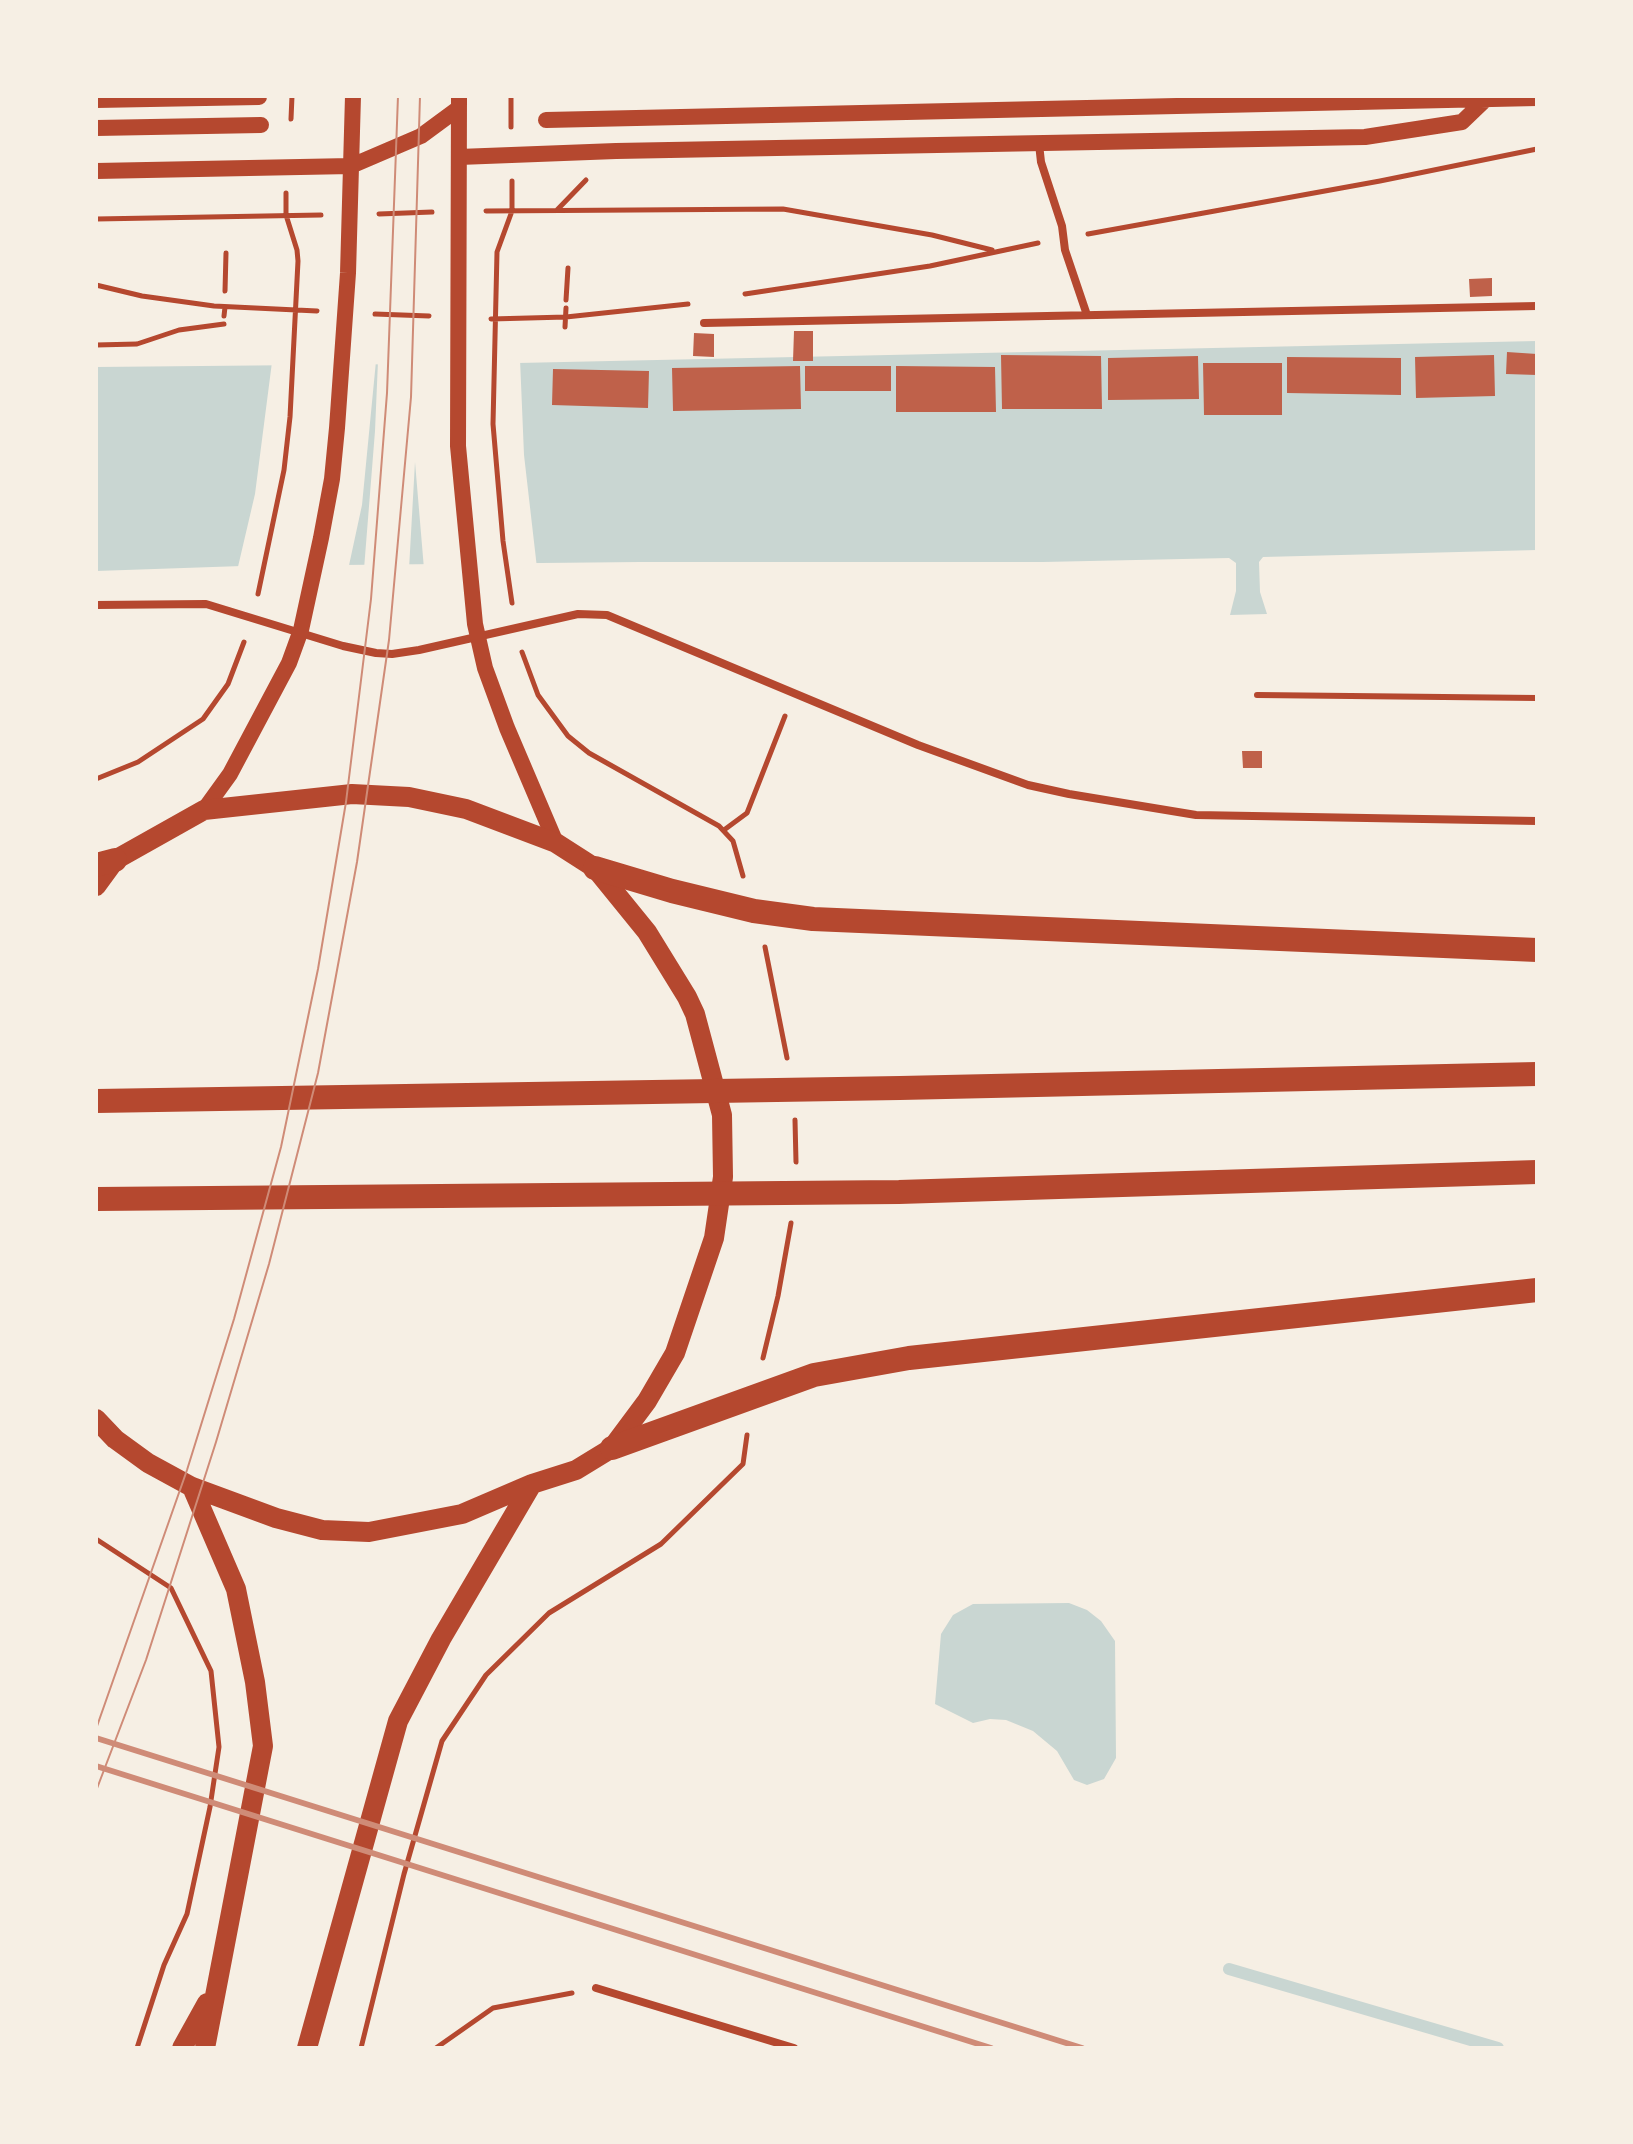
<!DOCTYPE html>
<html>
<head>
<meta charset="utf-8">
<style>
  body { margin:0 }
  #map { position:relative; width:1633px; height:2144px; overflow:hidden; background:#f6efe4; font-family:"Open Sans",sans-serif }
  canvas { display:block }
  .frame { position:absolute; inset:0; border:98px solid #f6efe4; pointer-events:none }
</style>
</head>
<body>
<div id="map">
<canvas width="1633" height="2144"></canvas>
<div class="frame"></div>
</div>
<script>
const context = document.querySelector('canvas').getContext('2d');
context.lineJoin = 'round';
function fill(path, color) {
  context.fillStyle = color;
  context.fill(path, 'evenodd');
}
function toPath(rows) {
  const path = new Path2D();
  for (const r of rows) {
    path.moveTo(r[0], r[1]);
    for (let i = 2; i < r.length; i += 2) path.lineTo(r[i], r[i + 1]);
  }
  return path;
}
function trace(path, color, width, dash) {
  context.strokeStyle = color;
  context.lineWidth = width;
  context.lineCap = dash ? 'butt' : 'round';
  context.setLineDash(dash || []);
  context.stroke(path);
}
const water = toPath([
  [1537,341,1537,550,1263,557,1259,562,1260,592,1267,614,1230,615,1236,591,1236,563,1229,558,1043,562,640,562,242,566,96,571,96,367,518,363],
  [1069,1603,1087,1610,1101,1621,1115,1641,1116,1758,1104,1779,1087,1785,1074,1780,1057,1751,1033,1731,1006,1720,990,1719,973,1723,935,1704,941,1634,953,1615,973,1604]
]);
const pier = toPath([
  [520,359,524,455,537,568,424,569,415,462,409,569,364,569,375,431,378,361],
  [376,361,362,505,348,570,237,571,255,494,272,362]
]);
const stream = toPath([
  [1229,1969,1498,2048]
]);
const building = toPath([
  [1492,278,1492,296,1470,297,1469,279],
  [794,331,813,331,813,361,793,361],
  [694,333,714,334,714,357,693,356],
  [1507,352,1537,354,1537,375,1506,374],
  [1001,355,1101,356,1102,409,1002,409],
  [1494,355,1495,396,1416,398,1415,357],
  [1198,356,1199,399,1108,400,1108,358],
  [1287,357,1401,358,1401,395,1287,393],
  [1203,363,1282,363,1282,415,1204,415],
  [800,366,801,409,673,411,672,368],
  [805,366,891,366,891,391,805,391],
  [896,366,995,367,996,412,896,412],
  [553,369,649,371,648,408,552,405],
  [1242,751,1262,751,1262,768,1243,768]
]);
const path = toPath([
  [511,96,511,127],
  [291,119,292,96],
  [557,210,586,180],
  [486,211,783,209,932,235,992,250],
  [379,214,432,212],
  [96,219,321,215],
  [1088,234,1380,181,1537,149],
  [96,285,142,296,214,306,317,311],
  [225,291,226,253],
  [745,294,930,266,1038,243],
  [566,300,568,268],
  [375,314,429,316],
  [224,316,225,307],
  [491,319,566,317,688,304],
  [565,327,566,308],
  [96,345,137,344,179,330,224,324],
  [258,594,284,470,290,417,298,261,297,250,286,215,286,193],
  [512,603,503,541,493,424,497,252,512,211,512,181],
  [522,652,538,695,568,736,589,753,719,826,733,841,743,876],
  [96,779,138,762,203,719,228,684,244,642],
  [724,830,747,813,785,716],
  [765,947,787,1058],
  [795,1120,796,1162],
  [763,1358,778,1296,791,1223],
  [96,1539,171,1588,211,1671,219,1747,210,1807,187,1914,164,1965,137,2048],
  [361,2048,404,1874,442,1741,486,1675,549,1613,661,1544,743,1464,747,1435],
  [436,2048,493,2008,572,1993]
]);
const service = toPath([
  [1257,695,1537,698]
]);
const minor = toPath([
  [1039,144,1041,162,1062,226,1065,250,1087,315],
  [704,323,1537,306],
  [96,605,206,604,343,646,376,653,392,654,419,650,578,614,607,615,918,745,1028,785,1069,794,1196,815,1537,821],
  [596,1988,794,2048]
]);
const secondary = toPath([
  [459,96,458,446,475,624,485,668,507,728,556,843],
  [96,100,259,97],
  [546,120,1537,98],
  [96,128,261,125],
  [459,157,616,151,1365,137,1462,122,1486,99],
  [96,171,351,166,421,136,459,108],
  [204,810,230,774,289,663,301,630,321,538,332,479,337,428,348,273,353,96]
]);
const primary = toPath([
  [96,886,115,860,204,810,352,794,409,797,466,809,556,843,595,868,647,932,687,997,695,1014,722,1115,723,1177,714,1238,675,1353,647,1401,612,1448,576,1470,532,1484,462,1514,369,1532,322,1530,276,1518,192,1487,148,1463,115,1439,96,1419],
  [192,1487,236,1589,255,1682,263,1746,205,2048],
  [182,2048,207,2003],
  [307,2048,398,1721,441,1639,532,1484]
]);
const motorway = toPath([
  [96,865,115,860],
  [595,868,672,891,754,911,813,919,1537,950],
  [96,1101,900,1088,1537,1074],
  [96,1199,899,1192,1537,1172],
  [612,1448,814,1375,909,1358,1537,1290]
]);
const tram = toPath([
  [96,1729,187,1470,234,1319,281,1147,318,969,346,802,371,599,387,393,398,96],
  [96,1791,146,1660,216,1442,269,1264,318,1073,357,862,389,640,411,397,420,96]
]);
const rail = toPath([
  [96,1738,1082,2048],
  [96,1766,991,2048]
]);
fill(water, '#c9d6d2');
fill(pier, '#f6efe4');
trace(stream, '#c9d6d2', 12);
fill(building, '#bf614a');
trace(path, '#b5482f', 5);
trace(service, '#b5482f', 6);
trace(minor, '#b5482f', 8);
trace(secondary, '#b5482f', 16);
trace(primary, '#b5482f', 20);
trace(motorway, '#b5482f', 24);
trace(tram, '#cf8b77', 2);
trace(rail, '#cf8b77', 6);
</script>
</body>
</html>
